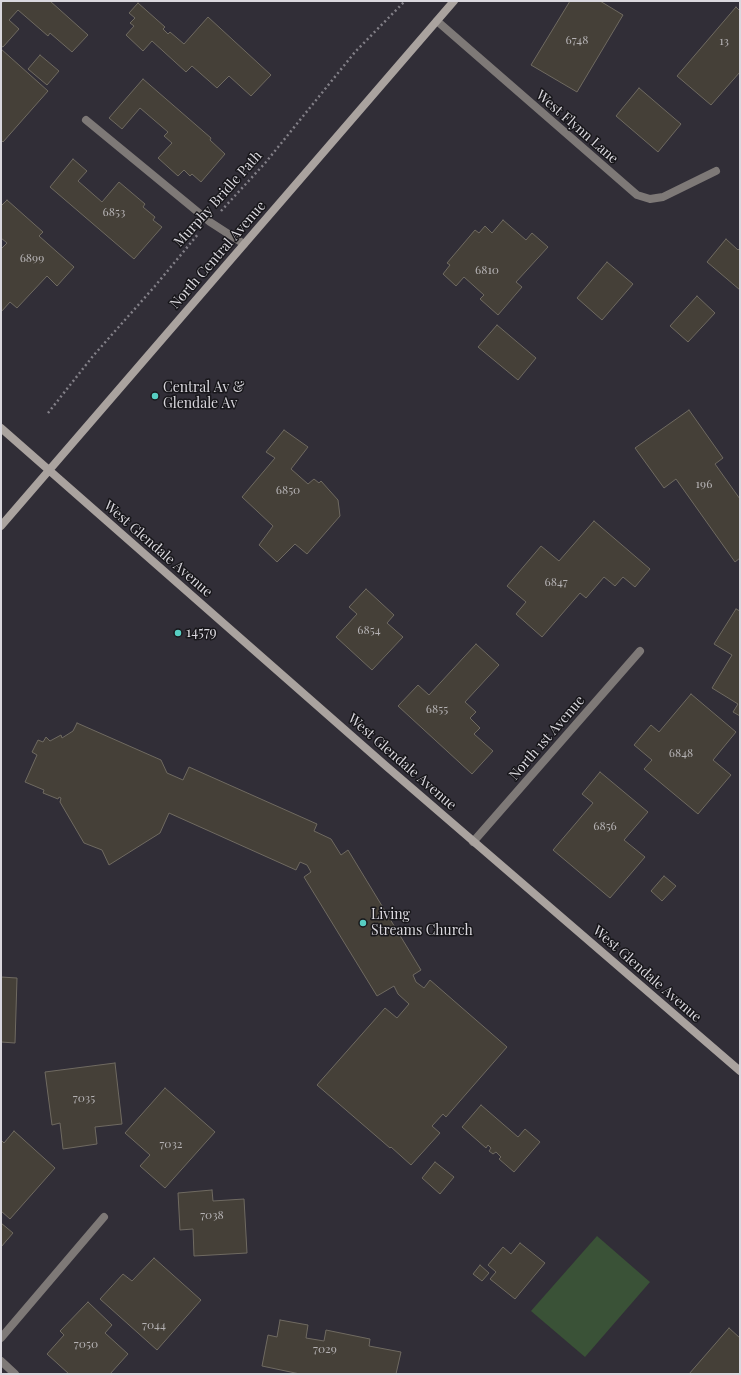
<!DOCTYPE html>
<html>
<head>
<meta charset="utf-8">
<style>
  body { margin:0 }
  #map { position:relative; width:741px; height:1375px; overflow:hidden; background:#312e37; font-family:"Playfair Display",serif }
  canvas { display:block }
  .frame { position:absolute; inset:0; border:2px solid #dad8de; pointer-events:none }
</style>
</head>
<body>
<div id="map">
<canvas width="741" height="1375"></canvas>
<div class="frame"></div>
</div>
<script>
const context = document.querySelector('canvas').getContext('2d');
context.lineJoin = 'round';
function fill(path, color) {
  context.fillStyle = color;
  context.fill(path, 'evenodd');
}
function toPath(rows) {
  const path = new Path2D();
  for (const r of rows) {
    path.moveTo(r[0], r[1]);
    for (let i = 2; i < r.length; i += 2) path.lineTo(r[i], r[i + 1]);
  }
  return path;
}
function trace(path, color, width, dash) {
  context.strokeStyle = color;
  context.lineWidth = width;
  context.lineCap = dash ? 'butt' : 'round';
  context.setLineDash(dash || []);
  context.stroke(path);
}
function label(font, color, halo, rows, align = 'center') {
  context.font = font + ' "Playfair Display",serif';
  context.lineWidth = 3;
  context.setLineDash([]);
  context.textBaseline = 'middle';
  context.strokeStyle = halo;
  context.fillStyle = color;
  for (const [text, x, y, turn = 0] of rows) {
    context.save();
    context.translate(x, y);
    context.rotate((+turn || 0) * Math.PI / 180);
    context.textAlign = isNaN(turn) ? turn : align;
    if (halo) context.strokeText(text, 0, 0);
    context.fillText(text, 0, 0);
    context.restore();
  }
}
const green = toPath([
  [597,1236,650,1282,585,1357,531,1311]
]);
const building = toPath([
  [3,1,50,1,88,35,72,52,50,33,48,36,18,10,9,20,19,29,3,47,1,46,1,4,3,1],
  [570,1,600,1,623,15,577,92,531,65,570,1],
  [138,3,165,27,163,29,168,34,170,32,184,44,208,17,271,75,251,96,229,76,217,88,192,66,186,72,152,41,143,51,126,35,134,26,130,23,135,18,129,13,138,3],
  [736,7,740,11,740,72,711,105,677,76,736,7],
  [1,49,48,91,3,142,1,140,1,49],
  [40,55,59,71,47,85,28,69,40,55],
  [143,79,211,138,210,140,225,154,201,182,192,174,190,176,184,170,178,176,158,158,172,143,164,136,168,132,140,108,122,129,109,118,143,79],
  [639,88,681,124,658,152,616,116,639,88],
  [73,159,87,171,78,181,102,202,119,182,145,204,143,207,155,217,153,220,162,227,134,259,50,187,73,159],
  [7,200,43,232,39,236,74,267,57,286,47,276,17,308,10,302,1,312,1,249,7,243,1,238,1,206,7,200],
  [503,220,526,240,532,233,548,247,516,282,522,287,498,315,480,299,484,295,464,277,456,286,443,274,450,265,447,263,475,230,479,233,485,226,492,233,503,220],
  [726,239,738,250,740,248,740,290,707,262,726,239],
  [607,262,633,284,602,320,577,298,607,262],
  [697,296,715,313,688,342,670,326,697,296],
  [497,325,536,358,518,380,478,347,497,325],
  [689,410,723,458,715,464,740,499,740,558,735,562,676,479,664,488,635,448,689,410],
  [284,430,308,447,291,469,308,484,314,479,319,483,321,481,338,500,340,516,307,554,295,544,277,562,259,545,273,526,242,497,275,458,266,452,284,430],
  [594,521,650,569,635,587,623,577,615,586,604,577,586,598,580,593,542,637,516,614,526,602,507,586,541,546,559,561,594,521],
  [366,589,394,615,387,623,403,637,372,670,336,637,357,614,349,607,366,589],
  [736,609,740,611,740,716,733,712,738,704,712,688,732,655,714,644,736,609],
  [476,644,499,665,465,702,476,712,470,718,480,728,474,734,493,751,472,774,398,706,418,685,429,695,476,644],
  [691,694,736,732,713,760,731,775,698,814,644,769,652,760,634,745,651,725,659,732,691,694],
  [77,723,161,760,167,773,183,780,189,767,317,824,314,831,331,839,341,855,348,850,421,970,413,975,416,982,424,988,430,980,507,1047,446,1117,443,1114,432,1126,440,1133,411,1165,391,1147,390,1148,317,1085,385,1008,397,1018,409,1004,398,994,394,986,377,996,304,877,311,872,307,865,300,862,296,870,169,813,160,833,109,865,102,850,84,843,60,802,61,798,59,797,58,799,43,793,44,790,25,782,37,755,32,752,38,740,43,742,46,737,50,741,61,735,62,738,73,731,77,723],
  [600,772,648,812,624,840,645,857,610,898,553,850,593,803,582,794,600,772],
  [664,876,676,886,662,901,651,891,664,876],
  [1,977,17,978,15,1043,1,1042,1,977],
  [115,1063,122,1124,95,1127,97,1144,63,1149,60,1123,52,1125,45,1072,115,1063],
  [165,1088,215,1132,165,1188,140,1166,150,1155,125,1133,165,1088],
  [481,1105,518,1137,525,1129,540,1142,514,1172,499,1159,501,1157,496,1152,493,1154,489,1151,491,1148,488,1145,486,1148,462,1127,481,1105],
  [14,1131,55,1168,10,1219,1,1211,1,1140,4,1143,14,1131],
  [435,1162,454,1177,440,1194,422,1178,435,1162],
  [212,1190,213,1201,244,1199,247,1253,194,1256,193,1229,180,1230,178,1193,212,1190],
  [1,1223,13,1233,1,1247,1,1223],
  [520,1243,545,1263,515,1299,490,1279,496,1272,488,1265,503,1247,511,1254,520,1243],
  [154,1258,201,1300,157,1350,100,1299,123,1274,132,1281,154,1258],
  [480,1265,489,1273,482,1281,473,1274,480,1265],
  [88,1302,112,1325,105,1333,128,1354,110,1374,69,1374,47,1354,64,1335,60,1331,88,1302],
  [280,1320,308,1325,306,1338,324,1341,326,1330,370,1339,369,1346,401,1352,396,1374,300,1374,262,1366,268,1335,277,1337,280,1320],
  [729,1328,740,1338,740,1374,689,1374,729,1328]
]);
const path = toPath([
  [221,211,266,162,355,52,405,1],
  [48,413,93,356,155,286,199,233]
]);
const lane = toPath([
  [86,120,210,222,244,244]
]);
const street = toPath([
  [437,21,637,195,650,199,663,197,716,171],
  [473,842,640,651],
  [1,1338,104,1217],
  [1,1361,15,1374]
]);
const secondary = toPath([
  [1,428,386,766,740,1071],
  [1,526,454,1]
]);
const markers = [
  [155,396,4,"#57cec2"],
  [178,633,4,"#57cec2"],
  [363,923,4,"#57cec2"]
];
const numberNames = [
  ["6748",577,40],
  ["13",724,41],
  ["6853",114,212],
  ["6899",32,258],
  ["6810",487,270],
  ["196",704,484],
  ["6850",288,490],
  ["6847",556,582],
  ["6854",369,630],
  ["6855",437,709],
  ["6848",681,753],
  ["6856",605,826],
  ["7035",84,1098],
  ["7032",171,1144],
  ["7038",212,1215],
  ["7044",154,1325],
  ["7050",86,1344],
  ["7029",325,1349]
];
const streetNames = [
  ["West Flynn Lane",577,127,41],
  ["Murphy Bridle Path",218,199,-48],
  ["North Central Avenue",218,255,-49],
  ["West Glendale Avenue",158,549,41],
  ["North 1st Avenue",547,738,-49],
  ["West Glendale Avenue",402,762,41],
  ["West Glendale Avenue",647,974,41]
];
const poiNames = [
  ["Central Av &",163,388],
  ["Glendale Av",163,404],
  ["14579",186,633],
  ["Living",371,915],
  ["Streams Church",371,931]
];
fill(green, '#3a5237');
fill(building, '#454038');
trace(building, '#6f6a61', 1);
trace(path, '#838088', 2.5, [2, 3]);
trace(lane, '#7e7977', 8);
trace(street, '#7e7977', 8);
trace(secondary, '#aaa39f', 8);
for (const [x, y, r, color] of markers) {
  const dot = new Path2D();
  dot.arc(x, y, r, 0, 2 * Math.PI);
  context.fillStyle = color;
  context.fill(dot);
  trace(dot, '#18171b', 1.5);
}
label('12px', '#b5b2b4', null, numberNames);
label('14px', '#dad8de', '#18171b', streetNames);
label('14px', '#dad8de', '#18171b', poiNames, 'left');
</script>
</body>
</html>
